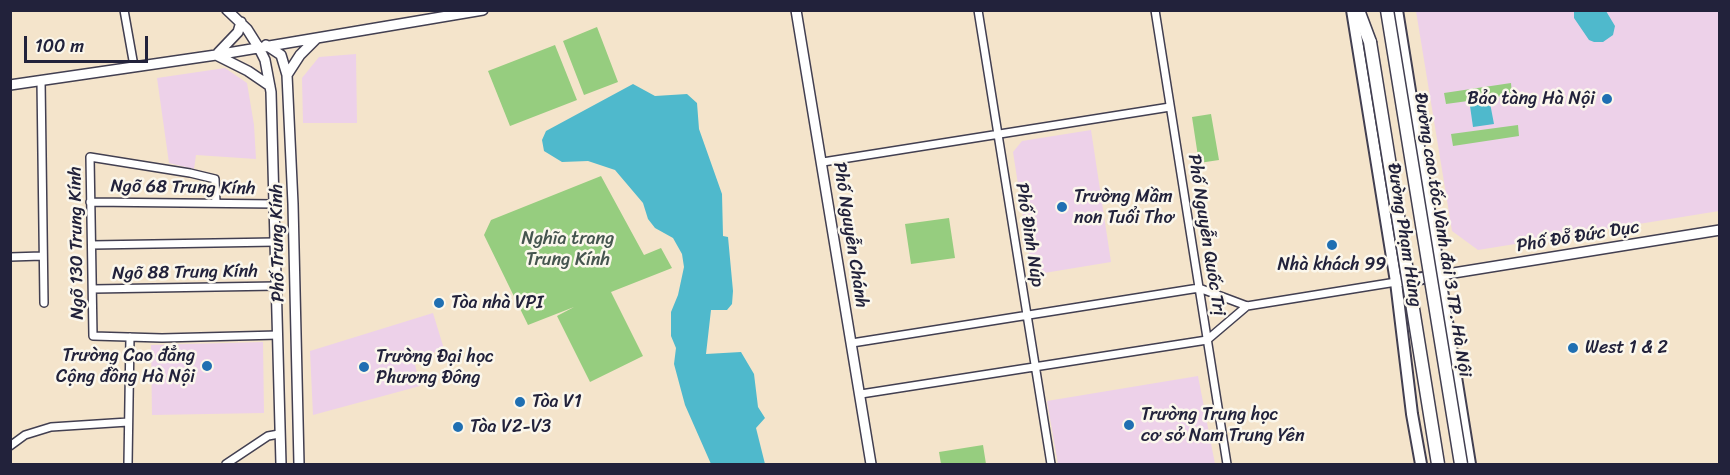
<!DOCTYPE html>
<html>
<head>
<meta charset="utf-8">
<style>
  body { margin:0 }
  #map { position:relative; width:1730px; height:475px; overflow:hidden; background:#f4e4cb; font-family:Sriracha,sans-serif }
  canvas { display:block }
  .frame { position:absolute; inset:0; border:12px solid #22223b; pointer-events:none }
  .scale { position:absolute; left:24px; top:36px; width:124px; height:27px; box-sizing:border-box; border:3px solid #22223b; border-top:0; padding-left:8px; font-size:18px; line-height:21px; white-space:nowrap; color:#22223b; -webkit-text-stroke:4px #fbf7ec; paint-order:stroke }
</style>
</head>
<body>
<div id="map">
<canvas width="1730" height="475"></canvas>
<div class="frame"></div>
<div class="scale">100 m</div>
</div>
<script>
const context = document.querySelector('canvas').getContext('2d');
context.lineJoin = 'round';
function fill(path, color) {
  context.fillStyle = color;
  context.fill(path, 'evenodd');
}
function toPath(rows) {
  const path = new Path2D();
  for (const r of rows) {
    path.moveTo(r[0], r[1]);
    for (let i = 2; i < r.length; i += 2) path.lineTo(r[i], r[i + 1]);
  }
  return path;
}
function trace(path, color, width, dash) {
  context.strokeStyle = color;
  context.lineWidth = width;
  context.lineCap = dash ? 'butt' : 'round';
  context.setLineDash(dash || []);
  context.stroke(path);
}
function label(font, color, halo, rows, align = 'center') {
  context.font = font + ' Sriracha,sans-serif';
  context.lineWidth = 5;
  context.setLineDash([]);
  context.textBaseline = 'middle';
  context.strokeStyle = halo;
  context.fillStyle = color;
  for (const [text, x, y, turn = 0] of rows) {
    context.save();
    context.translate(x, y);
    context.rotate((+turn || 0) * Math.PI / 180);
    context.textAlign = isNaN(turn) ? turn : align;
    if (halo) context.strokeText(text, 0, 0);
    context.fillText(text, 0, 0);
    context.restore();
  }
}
const built = toPath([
  [1416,11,1719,11,1719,211,1478,250,1452,231],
  [356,54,357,123,303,123,302,78,319,57],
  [225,68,247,83,254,125,256,159,196,155,194,169,169,163,157,78],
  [1091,130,1111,262,1032,275,1013,152,1022,141],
  [433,313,444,349,414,360,420,386,313,415,310,351],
  [263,342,264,413,152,415,151,345],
  [1198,376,1215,464,1058,464,1047,401]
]);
const green = toPath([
  [597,27,618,82,584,95,563,41],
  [555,45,577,100,510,126,488,71],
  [1511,83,1512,95,1446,104,1444,93],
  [1211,114,1219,160,1199,163,1192,117],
  [1518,125,1519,136,1453,146,1451,134],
  [601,176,644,255,661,248,672,268,611,292,643,356,590,382,557,316,574,307,528,325,484,235,491,220],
  [949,218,955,258,911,264,905,224],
  [983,445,986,464,941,464,939,452]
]);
const water = toPath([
  [1574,11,1606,11,1615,26,1613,35,1603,42,1594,42,1589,40,1574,18],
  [633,84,655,96,687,94,697,103,699,129,722,194,723,236,728,237,733,291,732,304,727,310,711,310,706,354,741,352,754,374,758,407,765,418,756,428,765,464,711,464,685,405,674,364,676,348,671,336,671,312,678,295,684,267,682,254,673,238,655,228,648,219,643,203,615,170,588,161,562,162,544,151,542,140,546,131],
  [1490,103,1494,124,1473,127,1470,106]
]);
const street = toPath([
  [124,10,134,66],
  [978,10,1051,464],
  [1155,10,1227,464],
  [41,80,44,303],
  [823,162,1170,107],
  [90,202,275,204],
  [216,203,215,179,190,173,90,157,93,336,162,338,278,335],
  [92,245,276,242],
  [10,257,42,256],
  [93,289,277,286],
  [852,343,1199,288,1247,306,1396,282],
  [861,394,1207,340,1247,306],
  [10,446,25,435,51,427,128,422],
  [128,464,130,337],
  [226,464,268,436,279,434]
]);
const secondary = toPath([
  [227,10,247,29,259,48,265,60,271,92,281,464],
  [796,10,871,464],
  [266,45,281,55,287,75,293,204,299,464],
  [218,53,238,32,241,22],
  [216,55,248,71,270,86],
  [287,75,300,55,317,38],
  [10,85,216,55,483,10],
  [1441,275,1720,230]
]);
const primary = toPath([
  [1352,10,1396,282,1412,414,1421,464],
  [1397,10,1470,464],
  [1402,281,1437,276]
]);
const highway = toPath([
  [1358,10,1370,42]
]);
const highwayBridge = toPath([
  [1387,10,1461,464],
  [1370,42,1438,464]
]);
const markers = [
  [1607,99,6,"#1f6fb2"],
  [1062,207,6,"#1f6fb2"],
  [1332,245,6,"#1f6fb2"],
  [439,303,6,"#1f6fb2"],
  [1573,348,6,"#1f6fb2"],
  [207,366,6,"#1f6fb2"],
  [364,367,6,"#1f6fb2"],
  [520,402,6,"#1f6fb2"],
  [1129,425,6,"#1f6fb2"],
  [458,427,6,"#1f6fb2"]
];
const poiNames = [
  ["Bảo tàng Hà Nội",1595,99,"right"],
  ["Trường Mầm",1074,197],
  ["non Tuổi Thơ",1074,218],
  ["Nhà khách 99",1332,265,"center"],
  ["Tòa nhà VPI",451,303],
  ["West 1 & 2",1585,348],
  ["Trường Cao đẳng",195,356,"right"],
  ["Cộng đồng Hà Nội",195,377,"right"],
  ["Trường Đại học",376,357],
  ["Phương Đông",376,378],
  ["Tòa V1",532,402],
  ["Trường Trung học",1141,415],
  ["cơ sở Nam Trung Yên",1141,436],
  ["Tòa V2-V3",470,427]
];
const streetNames = [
  ["Ngõ 68 Trung Kính",183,188,1],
  ["Phố Nguyễn Chánh",850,235,81],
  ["Phố Đinh Núp",1029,235,81],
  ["Phố Nguyễn Quốc Trị",1206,235,81],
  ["Đường Phạm Hùng",1404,235,81],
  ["Đường cao tốc Vành đai 3 TP. Hà Nội",1442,235,81],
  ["Phố Đỗ Đức Dục",1578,237,-9],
  ["Ngõ 130 Trung Kính",77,243,-91],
  ["Phố Trung Kính",278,243,-91],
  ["Ngõ 88 Trung Kính",185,273,-1]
];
const parkNames = [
  ["Nghĩa trang",568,239],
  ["Trung Kính",568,260]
];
fill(built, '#edd1e9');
fill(green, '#96cd7f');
fill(water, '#4fb9cc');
trace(street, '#423f51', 10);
trace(secondary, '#423f51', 12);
trace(primary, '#423f51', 14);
trace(highway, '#423f51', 15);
trace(street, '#fff', 7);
trace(secondary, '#fff', 9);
trace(primary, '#fff', 10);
trace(highway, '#fff', 12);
trace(highwayBridge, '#423f51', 15, []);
trace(highwayBridge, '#fff', 12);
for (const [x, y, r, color] of markers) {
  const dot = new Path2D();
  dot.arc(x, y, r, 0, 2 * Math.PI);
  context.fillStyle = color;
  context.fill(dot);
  trace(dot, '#fbf7ec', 2);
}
label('18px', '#22223b', '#fbf7ec', poiNames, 'left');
label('18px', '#22223b', '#fbf7ec', streetNames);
label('18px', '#45554f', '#fbf7ec', parkNames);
</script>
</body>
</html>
